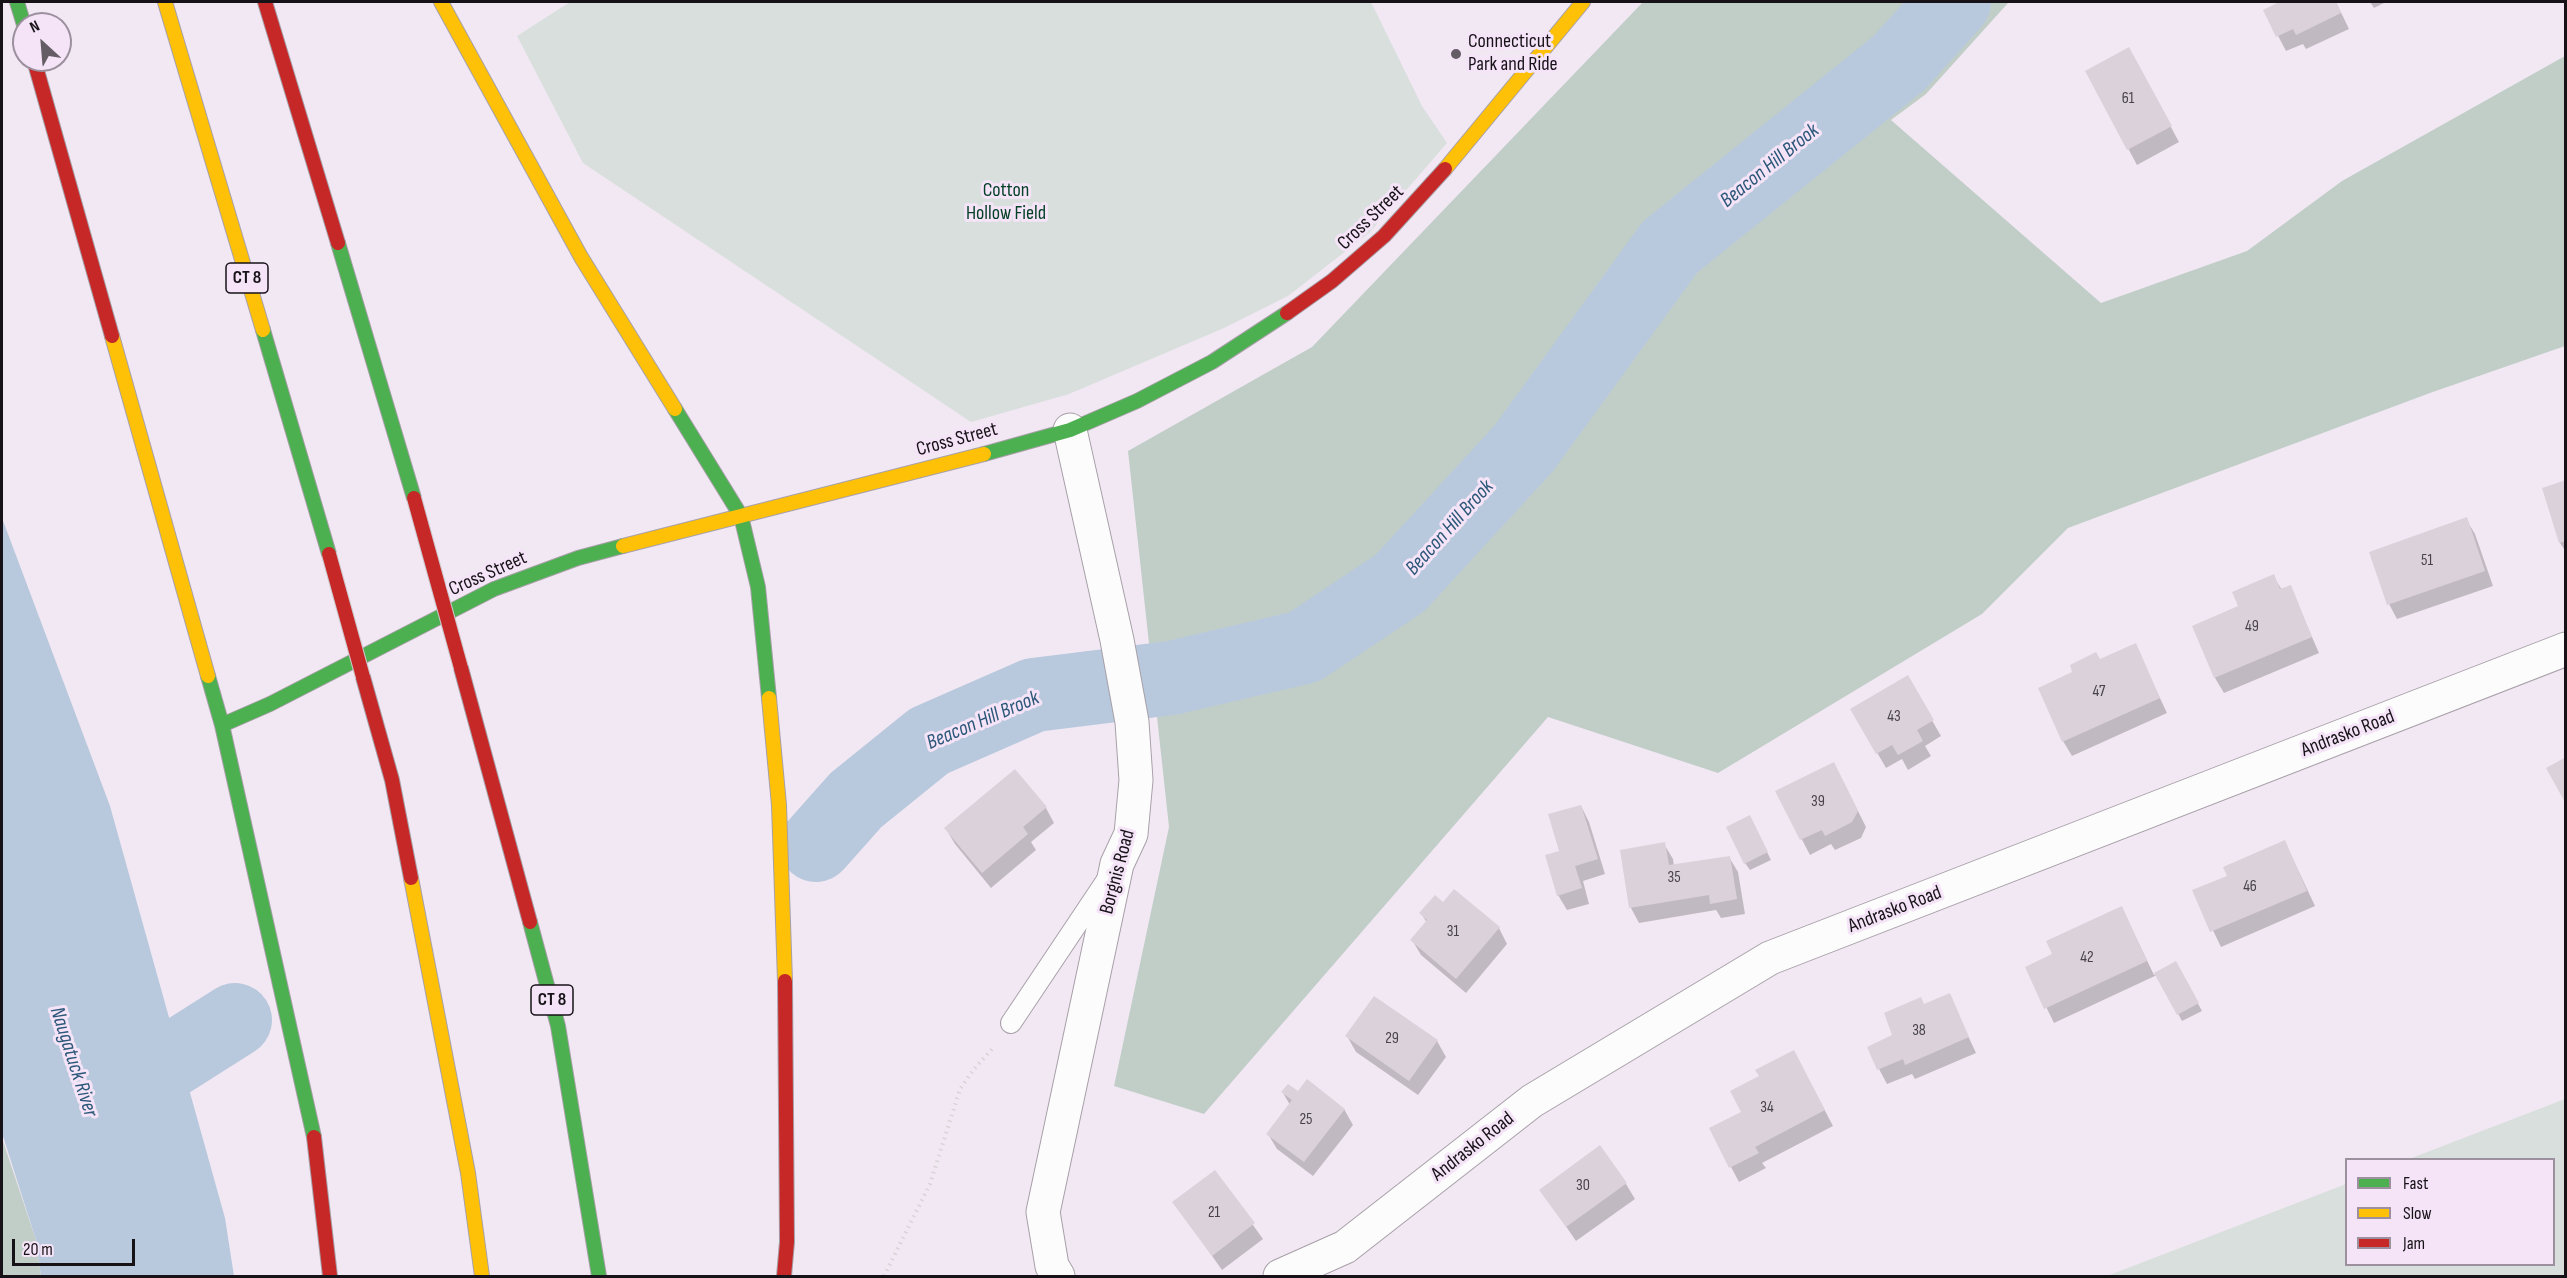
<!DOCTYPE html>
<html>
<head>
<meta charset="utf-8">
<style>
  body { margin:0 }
  #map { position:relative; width:2567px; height:1278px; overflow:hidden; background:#f2e8f3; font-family:"Sofia Sans Condensed",sans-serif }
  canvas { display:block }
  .frame { position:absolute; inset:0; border:3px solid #171218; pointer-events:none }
  .legend { position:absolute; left:2345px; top:1158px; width:210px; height:108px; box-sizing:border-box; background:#f5e4f7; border:2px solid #9c909e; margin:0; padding:8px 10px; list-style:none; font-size:18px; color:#171218 }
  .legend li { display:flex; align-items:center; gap:12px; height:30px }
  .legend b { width:30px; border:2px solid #9c909e }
  .north { position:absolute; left:12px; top:12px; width:60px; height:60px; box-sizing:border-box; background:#f5e4f7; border:2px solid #9c909e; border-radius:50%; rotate:334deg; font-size:16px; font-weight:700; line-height:24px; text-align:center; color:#171218 }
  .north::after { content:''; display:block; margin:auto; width:21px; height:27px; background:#645d65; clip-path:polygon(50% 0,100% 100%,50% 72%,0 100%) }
  .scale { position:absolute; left:12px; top:1239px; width:123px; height:27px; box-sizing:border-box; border:3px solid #171218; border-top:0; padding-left:8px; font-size:18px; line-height:21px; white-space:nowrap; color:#171218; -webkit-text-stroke:4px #f5e4f7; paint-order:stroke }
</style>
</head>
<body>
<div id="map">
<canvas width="2567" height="1278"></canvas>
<div class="frame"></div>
<ul class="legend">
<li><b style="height:8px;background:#4caf50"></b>Fast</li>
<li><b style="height:8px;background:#ffc107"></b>Slow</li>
<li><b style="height:8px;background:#c62828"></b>Jam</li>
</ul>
<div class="north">N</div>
<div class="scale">20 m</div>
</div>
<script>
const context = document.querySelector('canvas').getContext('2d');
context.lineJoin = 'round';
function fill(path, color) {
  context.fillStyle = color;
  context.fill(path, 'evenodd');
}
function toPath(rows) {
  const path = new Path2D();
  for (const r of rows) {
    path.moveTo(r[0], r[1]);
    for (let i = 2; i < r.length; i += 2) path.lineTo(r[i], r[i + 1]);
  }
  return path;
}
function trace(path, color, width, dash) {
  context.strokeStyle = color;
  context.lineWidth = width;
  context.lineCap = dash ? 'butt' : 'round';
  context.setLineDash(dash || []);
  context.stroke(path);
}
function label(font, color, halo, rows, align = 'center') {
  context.font = font + ' "Sofia Sans Condensed",sans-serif';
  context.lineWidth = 6;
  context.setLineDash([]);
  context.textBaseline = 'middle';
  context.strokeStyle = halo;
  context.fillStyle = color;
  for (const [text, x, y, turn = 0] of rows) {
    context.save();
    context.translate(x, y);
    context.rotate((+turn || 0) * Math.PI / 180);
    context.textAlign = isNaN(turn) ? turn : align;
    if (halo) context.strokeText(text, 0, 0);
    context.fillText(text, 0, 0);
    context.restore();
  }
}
const green = toPath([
  [570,2,1371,2,1422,106,1447,143,1369,233,1288,296,1224,328,1069,394,971,422,583,163,517,36],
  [2565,1099,2565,1276,2107,1276,2346,1184,2346,1264,2554,1264,2554,1160,2409,1159]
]);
const forest = toPath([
  [1643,2,2009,2,1926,94,1891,120,2101,303,2247,251,2342,181,2565,56,2565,346,2430,393,2068,528,1982,614,1718,773,1548,717,1204,1114,1114,1086,1169,827,1128,451,1312,347],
  [2,1138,36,1240,41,1276,2,1276]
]);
const water = toPath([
  [2,518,110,806,225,1218,234,1276,41,1276,36,1240,2,1133]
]);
const shadow = toPath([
  [2280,2,2336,2,2349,29,2306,49,2303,44,2286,51,2265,11],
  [2370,2,2386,2,2374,8],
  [2137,64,2179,142,2137,165,2087,72],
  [2566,482,2566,552,2560,543,2543,489],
  [2466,519,2475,534,2493,586,2397,619,2389,604],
  [2273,576,2282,590,2290,587,2319,653,2224,693,2215,678,2240,607],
  [2135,645,2167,713,2072,756,2063,741],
  [1907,677,1941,736,1925,746,1931,756,1908,770,1902,759,1886,768,1852,709],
  [1015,771,1046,808,1054,823,1031,842,1036,850,991,888,955,844,946,829],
  [1842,779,1866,827,1861,838,1835,850,1831,844,1810,855,1777,792],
  [1581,806,1589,822,1605,874,1583,881,1589,904,1567,910,1558,895,1561,852],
  [1753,824,1771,860,1750,870,1745,863],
  [2285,842,2315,906,2221,947,2194,891,2229,877],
  [1664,844,1673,859,1674,866,1729,857,1738,872,1745,914,1721,918,1716,910,1639,923,1631,908,1621,851],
  [1443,904,1499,928,1507,944,1466,993,1421,955,1412,940,1427,923,1421,913],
  [2122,908,2154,975,2176,963,2202,1011,2182,1021,2157,975,2054,1023,2027,968,2054,955],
  [1949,995,1976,1053,1915,1079,1912,1074,1887,1084,1879,1069,1924,1005],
  [1374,998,1437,1041,1446,1057,1418,1095,1356,1052,1347,1036],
  [1802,1067,1833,1126,1762,1163,1766,1168,1739,1182,1731,1167,1743,1113],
  [1283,1093,1298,1093,1344,1109,1353,1125,1313,1176,1277,1149,1268,1134,1290,1105],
  [1215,1172,1263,1239,1222,1270,1174,1202],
  [1626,1184,1635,1199,1576,1241,1541,1190]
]);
const river = toPath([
  [816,845,856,800,929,741,1034,695,1171,678,1304,647,1400,583,1524,448,1670,247,1899,63,1954,2],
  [93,1110,235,1020]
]);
const building = toPath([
  [2279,2,2336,2,2341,13,2296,35,2293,29,2276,37,2263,10],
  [2129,47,2172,126,2127,150,2085,71],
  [2566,480,2566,541,2559,543,2542,488],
  [2467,517,2485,571,2387,605,2369,552],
  [2274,574,2280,589,2291,585,2312,637,2214,678,2192,626,2238,606,2232,592],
  [2136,643,2160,698,2062,742,2038,688,2072,672,2070,665,2096,652,2100,659],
  [1908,675,1934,720,1917,730,1923,741,1898,755,1892,745,1876,754,1850,709],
  [2566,757,2566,804,2546,768],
  [1834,762,1858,811,1852,822,1825,836,1822,830,1800,840,1775,791],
  [1015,769,1047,807,1023,827,1028,834,982,873,944,828],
  [1581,805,1598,859,1575,866,1582,888,1557,896,1545,855,1559,851,1548,814],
  [1750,815,1768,852,1744,864,1726,827],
  [2285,840,2307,891,2210,932,2192,890,2227,876,2223,867],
  [1665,842,1669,865,1730,856,1737,899,1710,904,1709,895,1629,908,1620,850],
  [1454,889,1500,927,1456,979,1410,940,1427,920,1419,913,1435,895,1443,902],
  [2122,906,2147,961,2044,1009,2025,967,2052,954,2046,941],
  [2176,961,2199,1003,2177,1015,2154,973],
  [1950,993,1969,1037,1905,1065,1903,1059,1877,1070,1867,1047,1892,1035,1884,1013,1921,997,1924,1004],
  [1374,996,1438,1040,1409,1081,1345,1036],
  [1794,1050,1825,1110,1755,1147,1759,1153,1729,1168,1709,1128,1741,1112,1730,1091,1759,1076,1755,1070],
  [1307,1079,1345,1109,1304,1162,1266,1134,1292,1100,1281,1092,1288,1084,1298,1091],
  [1600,1145,1627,1183,1566,1227,1539,1190],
  [1215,1170,1255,1223,1212,1256,1172,1202]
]);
const path = toPath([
  [884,1276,930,1184,960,1089,974,1069,993,1048]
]);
const lane = toPath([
  [1011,1023,1106,881]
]);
const street = toPath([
  [1058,1276,1052,1266,1043,1212,1117,864,1131,834,1136,780,1132,722,1117,640,1070,430],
  [1280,1276,1345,1247,1532,1101,1770,958,2566,649]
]);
const fast = toPath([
  [17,2,24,25],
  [338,243,414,498],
  [263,330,329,554],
  [675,409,741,516,758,587,769,698],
  [984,454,1070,430,1137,401,1212,362,1287,313],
  [208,676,222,725,314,1137],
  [222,725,270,704,494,589,578,558,623,546],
  [530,922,558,1026,599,1276]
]);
const slow = toPath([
  [165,2,263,330],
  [441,2,581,257,675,409],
  [1445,169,1583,2],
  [112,336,208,676],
  [623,546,984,454],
  [769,698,779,805,785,981],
  [411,878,468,1173,482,1276]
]);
const jam = toPath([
  [265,2,338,243],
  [34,60,112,336],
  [1287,313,1332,281,1384,236,1445,169],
  [461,668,530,922],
  [363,677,392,780,411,878],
  [314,1137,330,1276],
  [784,1276,787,1242,785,981]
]);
const jamBridge = toPath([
  [414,498,461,668],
  [329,554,363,677]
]);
const markers = [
  [1456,54,6,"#645d65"]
];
const numberNames = [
  ["61",2128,99],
  ["51",2427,561],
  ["49",2252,627],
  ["47",2099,692],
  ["43",1894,717],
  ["39",1818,802],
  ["35",1674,878],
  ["46",2250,887],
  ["31",1453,932],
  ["42",2087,958],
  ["38",1919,1031],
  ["29",1392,1039],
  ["34",1767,1108],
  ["25",1306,1120],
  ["30",1583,1186],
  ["21",1214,1213]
];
const shields = [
  [247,278,42],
  [552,1000,42]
];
const shieldNames = [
  ["CT 8",247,278],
  ["CT 8",552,1000]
];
const poiNames = [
  ["Connecticut",1468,42],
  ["Park and Ride",1468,65]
];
const parkNames = [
  ["Cotton",1006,191],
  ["Hollow Field",1006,214]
];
const streetNames = [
  ["Cross Street",1371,218,-44],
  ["Cross Street",957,440,-15],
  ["Cross Street",488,574,-24],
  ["Andrasko Road",2348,734,-21],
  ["Borgnis Road",1118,872,-75],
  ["Andrasko Road",1895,910,-21],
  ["Andrasko Road",1473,1147,-38]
];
const waterNames = [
  ["Beacon Hill Brook",1770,166,-39],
  ["Beacon Hill Brook",1450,528,-48],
  ["Beacon Hill Brook",983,721,-23],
  ["Naugatuck River",73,1062,72]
];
fill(green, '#d8dfdc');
fill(forest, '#c1cec8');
fill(water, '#b9c9dd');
fill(shadow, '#0003');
trace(river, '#b9c9dd', 74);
fill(building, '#dad1db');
trace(lane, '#a7a0a8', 22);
trace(street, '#a7a0a8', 35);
trace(fast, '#a7a0a8', 16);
trace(slow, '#a7a0a8', 16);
trace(jam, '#a7a0a8', 16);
trace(path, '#d7d4d7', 4, [1.5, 4.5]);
trace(lane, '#fdfcfd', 20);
trace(street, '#fdfcfd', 33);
trace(fast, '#4caf50', 14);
trace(slow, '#ffc107', 14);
trace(jam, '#c62828', 14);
trace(jamBridge, '#ccc8cd', 16, []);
trace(jamBridge, '#c62828', 14);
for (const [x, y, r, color] of markers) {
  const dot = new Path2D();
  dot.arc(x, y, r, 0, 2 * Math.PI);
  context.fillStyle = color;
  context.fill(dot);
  trace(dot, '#f5e4f7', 2);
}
label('16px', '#484249', null, numberNames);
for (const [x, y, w] of shields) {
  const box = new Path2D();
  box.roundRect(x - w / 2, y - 15, w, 30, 4.5);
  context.fillStyle = '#f5e4f7';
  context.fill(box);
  trace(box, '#171218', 1.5);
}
label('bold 18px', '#171218', null, shieldNames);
label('20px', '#171218', '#f5e4f7', poiNames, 'left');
label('20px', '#044127', '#f5e4f7', parkNames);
label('20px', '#171218', '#f5e4f7', streetNames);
label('italic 21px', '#2b5779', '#f5e4f7', waterNames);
</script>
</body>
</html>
